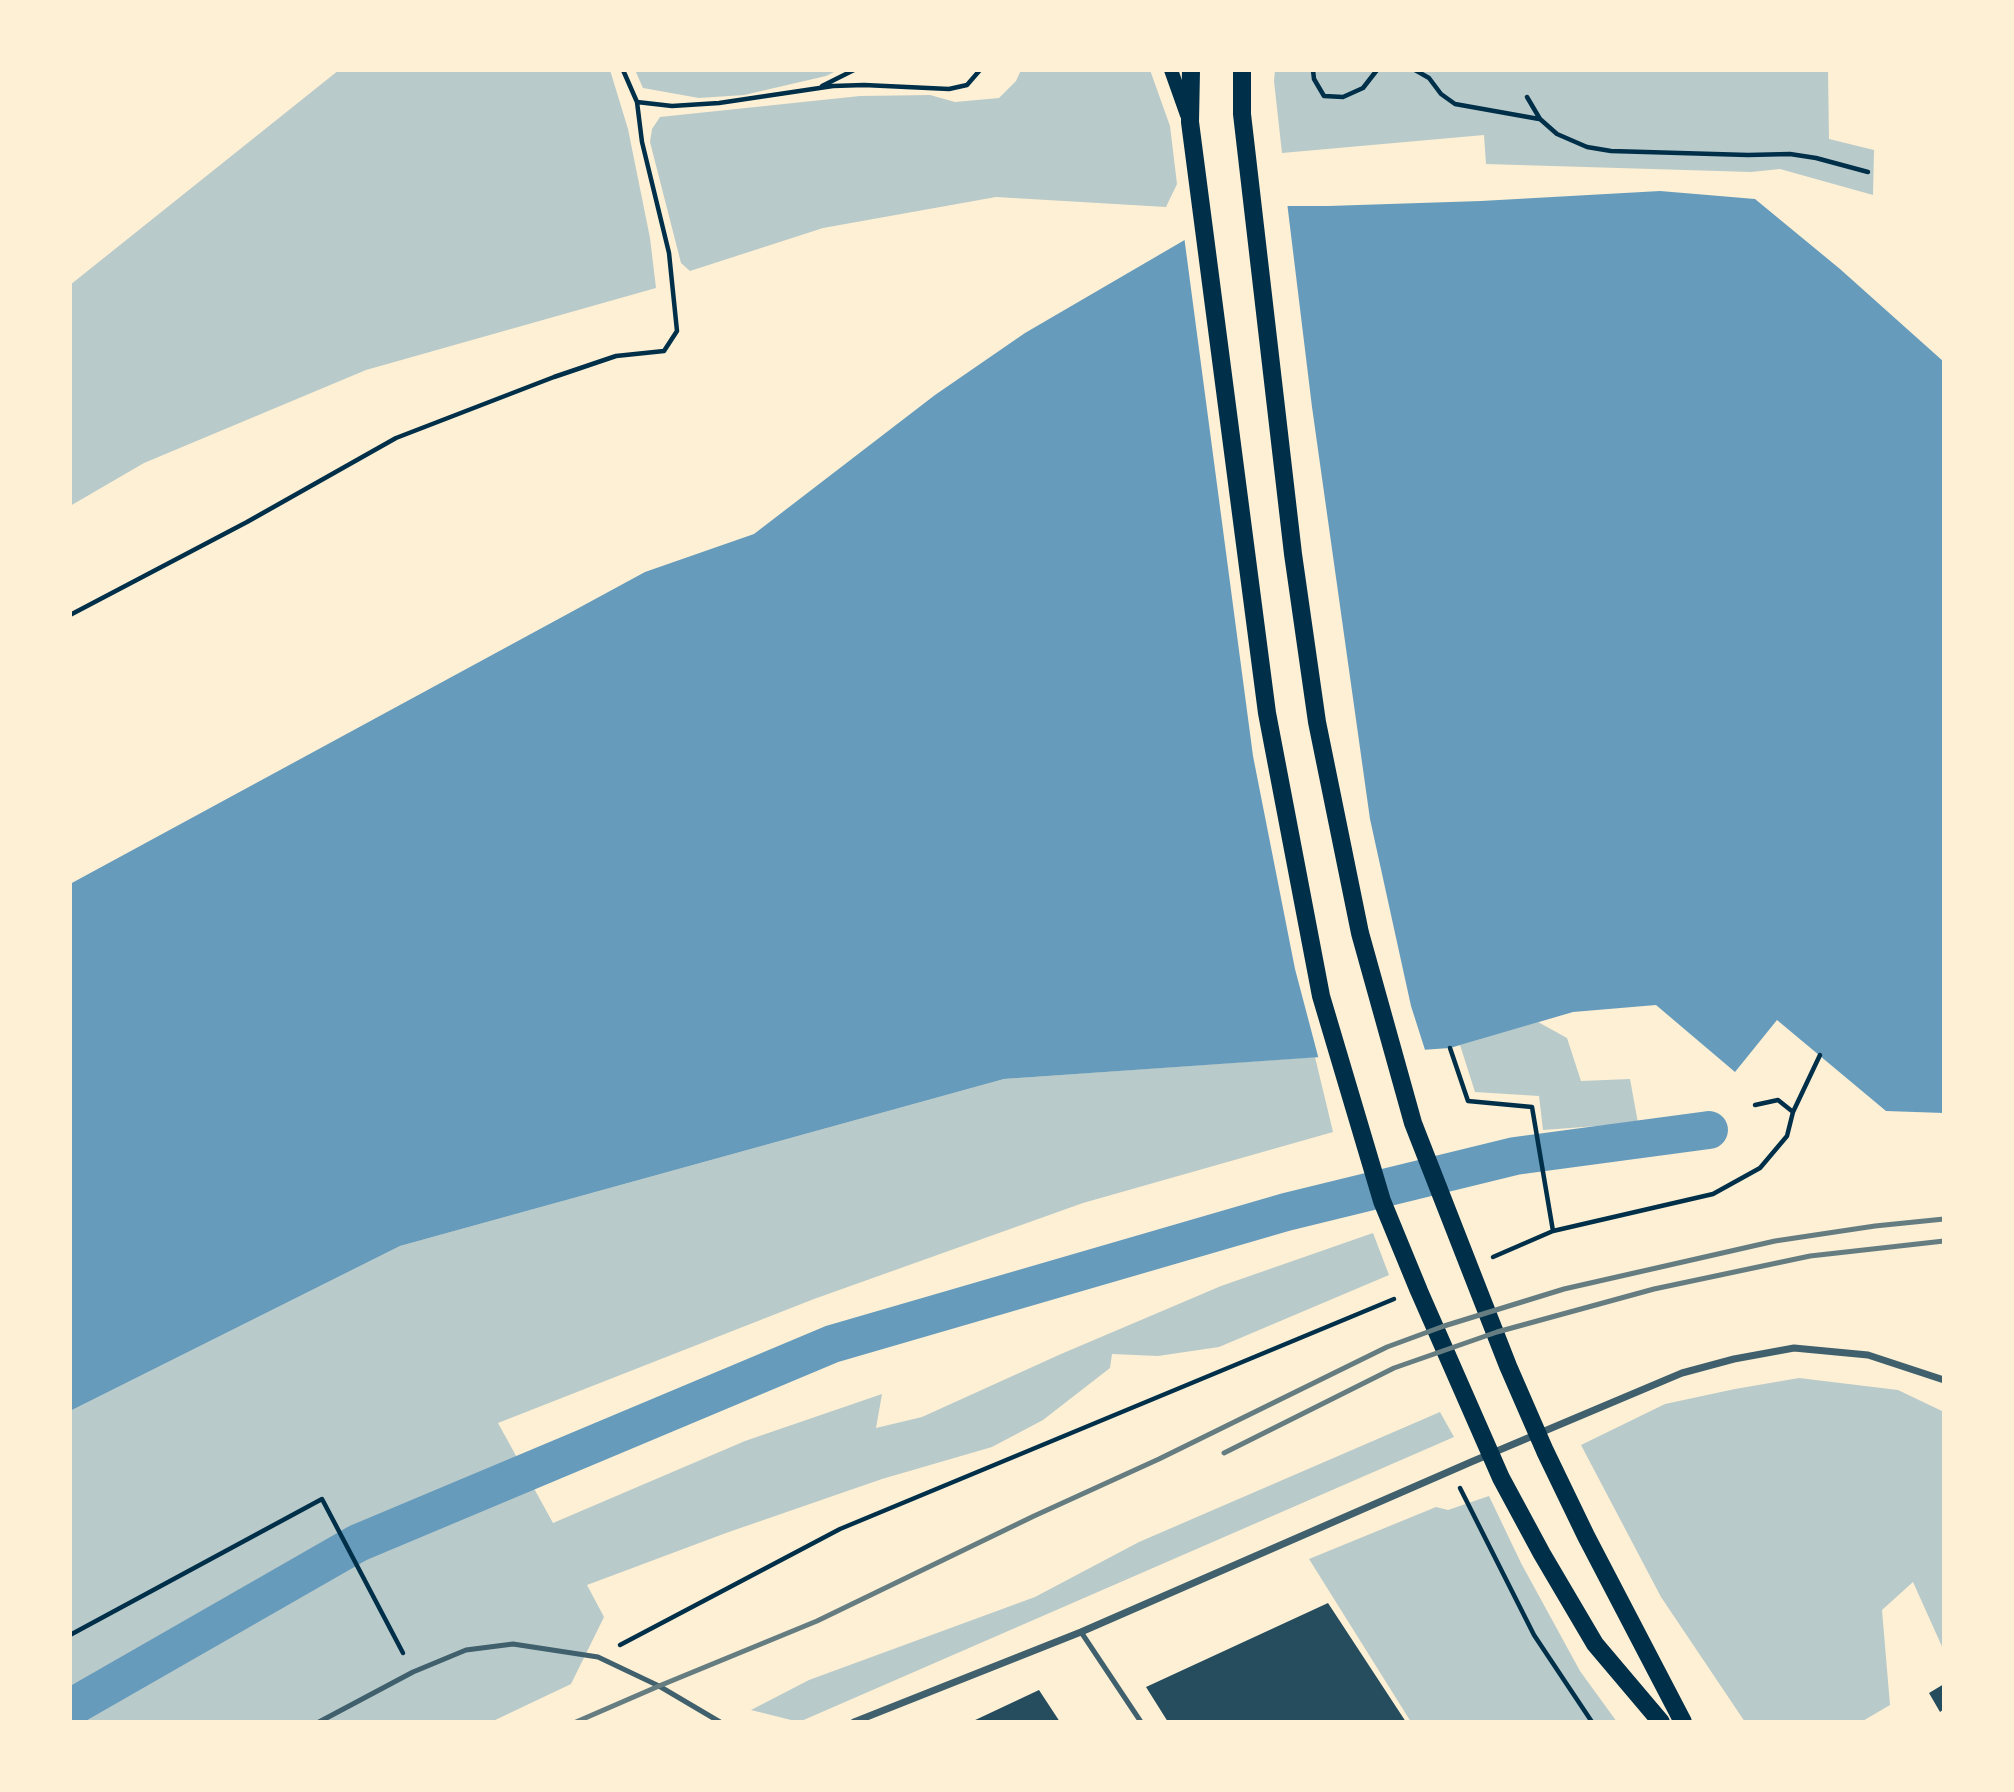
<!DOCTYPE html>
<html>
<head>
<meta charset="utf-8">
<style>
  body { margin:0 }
  #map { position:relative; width:2014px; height:1792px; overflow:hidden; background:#fdf0d5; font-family:"Golos Text",sans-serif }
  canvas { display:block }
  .frame { position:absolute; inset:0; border:72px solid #fdf0d5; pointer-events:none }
</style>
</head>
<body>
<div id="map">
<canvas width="2014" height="1792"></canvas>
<div class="frame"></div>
</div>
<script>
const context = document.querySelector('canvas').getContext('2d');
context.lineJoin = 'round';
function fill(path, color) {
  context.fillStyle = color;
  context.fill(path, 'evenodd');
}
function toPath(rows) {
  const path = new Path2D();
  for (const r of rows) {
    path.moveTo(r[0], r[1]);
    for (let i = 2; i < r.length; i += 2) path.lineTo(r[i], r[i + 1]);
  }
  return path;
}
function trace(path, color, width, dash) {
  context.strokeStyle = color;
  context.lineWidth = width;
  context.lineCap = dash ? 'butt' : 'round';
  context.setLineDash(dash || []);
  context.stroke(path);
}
const green = toPath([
  [339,70,610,70,628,129,650,238,656,288,366,370,144,463,70,506,70,285],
  [635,70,838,70,826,76,744,95,699,98,643,88],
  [1021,70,1150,70,1170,126,1177,184,1166,207,996,197,823,228,690,271,681,263,650,142,652,129,660,117,860,96,930,95,955,102,999,98,1016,81],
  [1275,70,1828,70,1829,139,1874,150,1873,195,1780,169,1751,172,1486,164,1484,135,1282,153,1274,81],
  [1538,1022,1567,1038,1581,1081,1630,1079,1638,1123,1543,1130,1539,1096,1475,1092,1460,1045],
  [1315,1057,1333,1132,1083,1203,814,1299,498,1423,553,1523,745,1441,882,1394,876,1428,922,1417,1061,1354,1221,1286,1373,1233,1389,1275,1219,1347,1158,1356,1112,1354,1110,1368,1043,1420,992,1447,882,1479,726,1533,587,1585,604,1617,571,1684,491,1722,70,1722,70,1411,400,1246,1004,1079],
  [1799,1378,1898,1390,1944,1412,1944,1651,1913,1582,1882,1610,1890,1705,1861,1722,1745,1722,1661,1597,1581,1445,1665,1404,1735,1389],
  [1440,1412,1454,1437,799,1722,751,1710,809,1680,1035,1597,1139,1542],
  [1489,1496,1521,1563,1580,1671,1617,1722,1411,1722,1309,1559,1436,1507,1448,1510]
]);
const water = toPath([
  [1660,191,1755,199,1840,269,1944,362,1944,1113,1886,1111,1777,1020,1735,1072,1656,1005,1573,1012,1450,1048,1004,1079,400,1246,70,1411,70,884,645,572,754,534,935,395,1025,333,1243,206,1328,206,1481,201]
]);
const pier = toPath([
  [1287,202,1312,407,1370,819,1411,1006,1426,1053,1319,1060,1295,969,1253,756,1184,236,1242,203]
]);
const canal = toPath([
  [70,1708,358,1543,832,1344,1286,1212,1515,1156,1709,1130]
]);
const building = toPath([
  [1328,1603,1406,1722,1168,1722,1146,1687],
  [1944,1684,1944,1709,1940,1712,1929,1693],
  [1039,1690,1060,1722,971,1722]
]);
const path = toPath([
  [1313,70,1314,79,1324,96,1343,97,1363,88,1377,70],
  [1415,70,1429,78,1441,94,1455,104,1539,119],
  [822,86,854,70],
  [1527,97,1540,119,1557,134,1587,147,1611,151,1748,155,1790,154,1816,158,1868,172],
  [637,102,672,106,719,103,833,86,864,85,949,89,967,85,980,70],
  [70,615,247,522,396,438,554,377,616,356,664,351,677,331,669,253,642,142,637,102,623,70],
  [1450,1048,1468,1101,1532,1107,1553,1231],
  [1755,1105,1778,1100,1793,1112],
  [1493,1257,1553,1231,1713,1194,1760,1168,1787,1136,1793,1112,1820,1055],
  [1460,1488,1534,1635,1592,1722],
  [70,1635,322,1499,403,1653],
  [620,1645,840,1529,1394,1299]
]);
const service = toPath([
  [1081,1632,1141,1722],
  [319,1722,413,1672,466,1650,513,1644,598,1657,659,1686,720,1722]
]);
const minor = toPath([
  [854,1722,1081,1632,1471,1462,1682,1373,1734,1359,1794,1348,1868,1355,1944,1380]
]);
const secondary = toPath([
  [1171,70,1187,115]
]);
const primary = toPath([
  [1191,70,1190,122,1267,713,1321,996,1382,1201,1419,1291,1501,1478,1542,1554,1595,1644,1661,1722],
  [1242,70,1242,114,1293,554,1317,722,1360,933,1413,1123,1508,1366,1545,1451,1586,1536,1683,1722]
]);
const rail = toPath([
  [1224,1453,1394,1368,1497,1332,1654,1289,1810,1256,1944,1241],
  [576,1722,659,1686,817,1621,1034,1516,1159,1459,1387,1347,1444,1326,1564,1289,1775,1241,1875,1226,1944,1219]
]);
fill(green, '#b9caca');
fill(water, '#669bbc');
fill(pier, '#fdf0d5');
trace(canal, '#669bbc', 38);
fill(building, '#264d5e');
trace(path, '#003049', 4.5);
trace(service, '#3f606c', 5);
trace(minor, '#3f606c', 7);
trace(secondary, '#003049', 14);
trace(primary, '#003049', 18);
trace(rail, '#657d81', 5);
</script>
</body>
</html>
